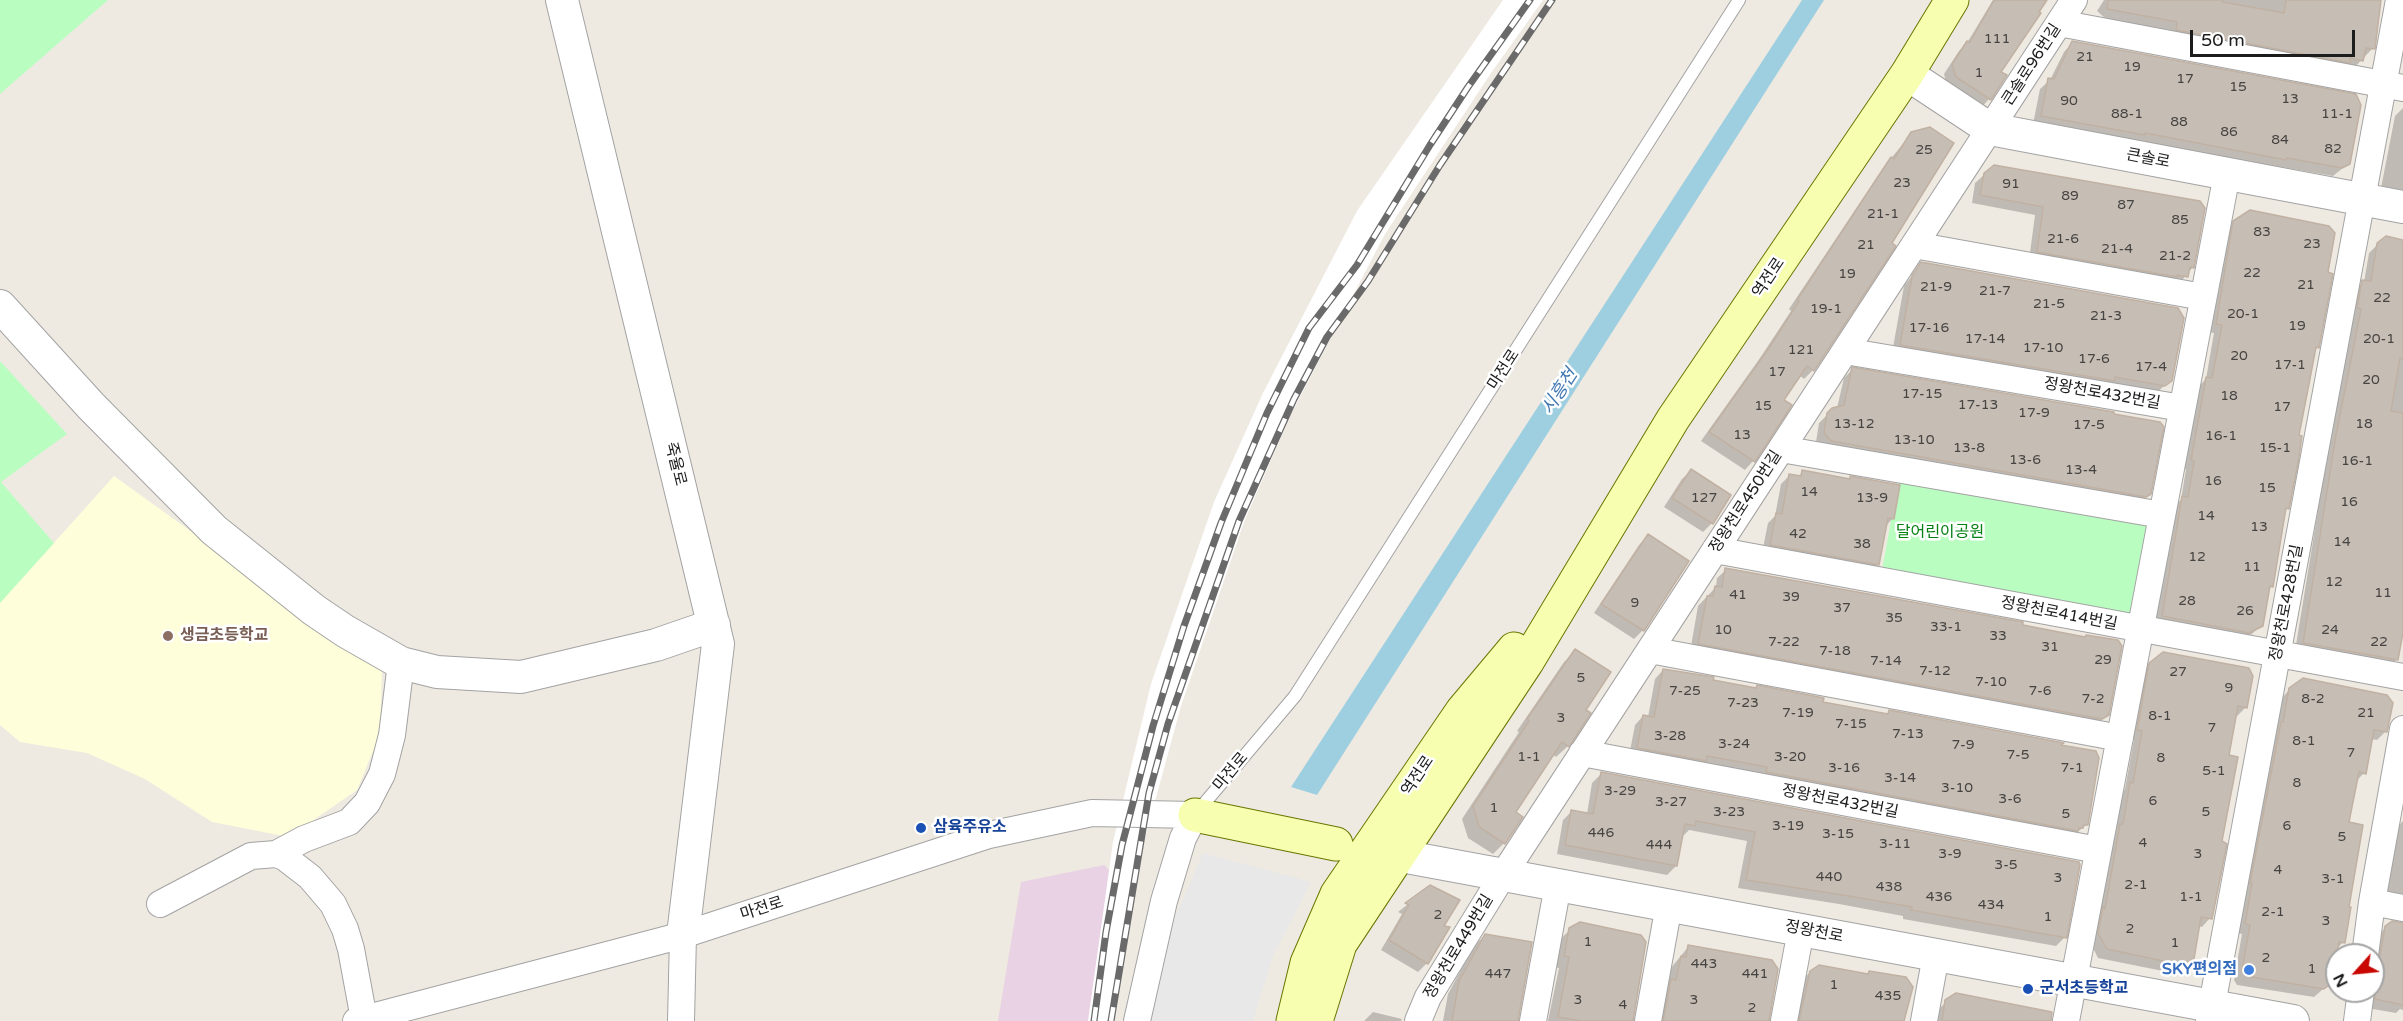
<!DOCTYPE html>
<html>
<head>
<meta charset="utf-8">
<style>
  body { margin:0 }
  #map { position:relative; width:2403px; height:1021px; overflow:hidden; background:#efeae1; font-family:"Varela Round",sans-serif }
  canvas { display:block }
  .north { position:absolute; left:2325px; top:943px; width:60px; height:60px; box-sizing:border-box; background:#fff; border:2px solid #a4a4a4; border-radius:50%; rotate:243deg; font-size:16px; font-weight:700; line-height:24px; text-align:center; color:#1c1c1c }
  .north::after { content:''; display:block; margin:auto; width:21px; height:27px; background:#c90600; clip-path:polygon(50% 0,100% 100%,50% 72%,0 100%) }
  .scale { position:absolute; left:2190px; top:30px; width:165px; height:27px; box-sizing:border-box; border:3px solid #1c1c1c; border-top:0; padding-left:8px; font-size:18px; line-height:21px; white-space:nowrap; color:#1c1c1c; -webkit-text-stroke:4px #fff; paint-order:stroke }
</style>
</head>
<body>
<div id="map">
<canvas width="2403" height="1021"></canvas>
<div class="north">N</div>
<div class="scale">50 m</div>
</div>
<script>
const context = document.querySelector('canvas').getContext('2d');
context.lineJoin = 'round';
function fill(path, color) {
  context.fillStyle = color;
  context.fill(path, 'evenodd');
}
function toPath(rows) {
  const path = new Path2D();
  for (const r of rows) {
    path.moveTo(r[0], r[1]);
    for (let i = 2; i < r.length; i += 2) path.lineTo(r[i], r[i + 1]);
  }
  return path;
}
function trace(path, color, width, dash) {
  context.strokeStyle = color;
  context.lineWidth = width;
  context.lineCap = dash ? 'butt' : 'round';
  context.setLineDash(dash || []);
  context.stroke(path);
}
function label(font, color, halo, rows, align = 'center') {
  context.font = font + ' "Varela Round","Noto Sans KR",sans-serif';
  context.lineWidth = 5;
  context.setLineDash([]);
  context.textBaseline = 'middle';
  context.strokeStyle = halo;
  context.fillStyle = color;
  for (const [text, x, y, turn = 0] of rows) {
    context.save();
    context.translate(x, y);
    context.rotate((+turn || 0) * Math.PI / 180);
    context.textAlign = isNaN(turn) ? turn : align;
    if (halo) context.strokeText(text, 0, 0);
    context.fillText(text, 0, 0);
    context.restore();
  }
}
const industrial = toPath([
  [1104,865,1124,884,1099,1021,998,1021,1021,882]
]);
const education = toPath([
  [114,476,382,669,380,734,357,790,289,837,212,822,145,779,87,753,20,742,0,725,0,603]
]);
const park = toPath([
  [0,0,108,0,0,94],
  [0,361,67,434,1,482,54,543,0,603],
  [1899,477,2146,523,2152,532,2139,610,2129,616,1882,570]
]);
const parking = toPath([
  [1203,853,1311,882,1273,956,1253,1021,1139,1021,1167,936]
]);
const water = toPath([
  [1802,0,1824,0,1317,795,1291,787]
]);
const pier = toPath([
  [1503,0,1543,0,1491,73,1385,234,1291,414,1244,522,1181,706,1140,856,1113,1021,1088,1021,1113,842,1151,684,1214,502,1263,393,1357,211]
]);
const shadow = toPath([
  [1993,0,2046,0,1999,72,2005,76,1989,99,1981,108,1947,86,1944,74,1959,51,1967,43],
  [2104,0,2378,0,2373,48,2353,69,2167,39,2169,30,2106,19,2097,11],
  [2072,43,2349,163,2333,176,2033,124,2040,89,2050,80,2064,52],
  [2403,108,2403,192,2381,188,2395,116],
  [1912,133,1890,244,1894,246,1813,370,1804,379,1799,375,1782,401,1790,406,1753,461,1745,470,1701,441,1760,358,1791,311,1789,309,1883,168],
  [1985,174,2193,267,2178,285,2029,260,2035,215,1972,203,1975,183],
  [2234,222,2327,273,2318,347,2314,351,2297,436,2288,508,2284,511,2272,586,2268,590,2261,625,2252,634,2239,641,2154,625,2174,506,2181,500,2186,469,2183,469,2198,387,2206,379,2214,333,2208,332,2225,231],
  [2403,241,2403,627,2397,659,2388,668,2295,651,2354,290,2364,282,2369,253,2378,244],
  [1922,263,2171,380,2155,394,1892,353,1904,286],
  [1853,369,2150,493,2140,502,1822,449,1816,442,1819,423,1833,409,1837,408,1844,378],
  [1691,471,1729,496,1712,523,1703,532,1664,507,1682,479],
  [1803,472,1848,481,1851,478,1893,518,1885,527,1878,564,1869,573,1762,553,1768,523,1775,516,1781,484,1789,476,1798,477],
  [1648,536,1687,562,1643,630,1634,639,1594,613,1639,545],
  [1726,570,2021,627,2108,714,2098,723,1690,652,1698,606,1716,587,1717,578],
  [1575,651,1584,711,1568,746,1556,757,1552,754,1514,813,1504,843,1493,854,1468,838,1462,819,1519,732,1517,731,1564,662],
  [2150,664,2246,707,2237,716,2235,715,2227,756,2220,842,2210,918,2202,927,2198,926,2193,958,2183,967,2173,973,2098,958,2090,942,2112,834,2116,831,2122,793,2125,789,2134,739,2129,738,2141,673],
  [1663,670,1755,689,1757,687,1822,703,1886,715,1890,712,2059,746,2087,824,2073,836,1629,756,1635,725,1643,716,1648,717,1655,679],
  [2290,689,2386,731,2377,740,2371,739,2364,773,2355,782,2348,823,2343,942,2336,950,2330,983,2314,997,2237,985,2234,980,2242,934,2237,933,2281,699],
  [1602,773,2065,937,2056,946,1903,919,1903,916,1839,904,1738,888,1747,841,1689,830,1684,835,1681,834,1676,866,1667,875,1557,854,1563,820,1572,811,1587,814,1592,783],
  [2403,821,2403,899,2388,897,2383,889,2394,830],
  [1430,887,1442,927,1448,928,1427,963,1418,972,1381,950,1402,914,1398,912],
  [2403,923,2403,1010,2400,1009,2396,1013,2367,1008,2373,991,2373,958,2377,937,2386,927],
  [1570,930,1632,1021,1548,1021,1559,968,1554,967,1558,941],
  [1485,935,1517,1021,1443,1021,1448,994,1473,947],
  [1689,946,1768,1021,1654,1021,1670,969],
  [1810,972,1866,975,1869,972,1904,1021,1791,1021,1799,984],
  [1946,1002,2048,1021,1933,1021,1934,1014],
  [1373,1012,1402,1019,1401,1021,1364,1021]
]);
const building = toPath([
  [1994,0,2047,0,2039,12,2041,13,2001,72,2007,75,1991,100,1956,77,1952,64,1967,41,1970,42,1994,0],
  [2108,0,2223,0,2223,2,2284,13,2286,0,2381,0,2375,49,2366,48,2363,61,2350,58,2350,63,2176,30,2177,22,2107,9,2108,0],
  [2072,41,2356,94,2361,105,2350,164,2342,168,2287,158,2286,160,2145,133,2145,135,2041,116,2048,78,2054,79,2072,41],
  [1930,127,1954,143,1892,243,1896,246,1814,371,1807,366,1784,400,1792,405,1755,462,1709,432,1769,348,1799,301,1797,300,1891,157,1894,159,1911,132,1930,127],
  [1994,165,2200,201,2205,208,2194,268,2190,267,2188,277,2177,275,2177,277,2037,252,2043,207,1980,195,1984,173,1994,165],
  [2250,210,2329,226,2335,233,2328,272,2333,274,2319,348,2316,347,2309,384,2299,435,2302,436,2298,463,2289,509,2286,508,2273,587,2270,586,2263,626,2249,633,2162,616,2182,496,2188,497,2194,461,2191,460,2206,377,2212,378,2222,325,2216,324,2233,221,2250,210],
  [2386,236,2403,240,2403,359,2400,358,2391,411,2403,413,2403,633,2398,660,2303,643,2336,435,2361,309,2357,308,2362,280,2371,281,2377,243,2386,236],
  [1921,262,2178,308,2184,318,2172,381,2165,386,2115,377,2115,381,1900,345,1912,276,1921,262],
  [1852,367,2114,412,2114,414,2160,422,2164,427,2151,494,2146,497,1831,441,1824,433,1827,413,1832,408,1844,405,1852,367],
  [1691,469,1731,495,1713,524,1672,498,1691,469],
  [1802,470,1850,479,1850,476,1900,485,1894,519,1888,518,1879,565,1770,545,1776,513,1782,514,1789,474,1801,476,1802,470],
  [1648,534,1689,561,1644,631,1601,604,1648,534],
  [1725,568,2023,622,2023,625,2085,637,2086,635,2118,640,2122,646,2109,715,2102,719,1698,644,1707,596,1713,596,1715,586,1722,587,1725,568],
  [1575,649,1611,672,1586,710,1591,713,1569,747,1562,742,1516,812,1523,817,1505,844,1479,827,1473,806,1529,721,1527,719,1575,649],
  [2163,652,2249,668,2253,676,2247,708,2238,706,2229,755,2238,757,2222,841,2227,844,2212,919,2201,917,2194,959,2182,965,2107,949,2098,933,2103,906,2105,909,2120,824,2123,824,2130,782,2133,783,2142,731,2137,730,2149,663,2163,652],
  [1663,669,1714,677,1713,680,1756,688,1757,685,1824,698,1823,702,1888,714,1889,710,2064,743,2061,745,2096,751,2099,758,2088,825,2084,825,2083,828,2079,828,2078,831,1766,772,1767,767,1707,756,1706,761,1637,748,1643,715,1654,717,1663,669],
  [2303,678,2387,695,2393,703,2387,732,2374,730,2366,774,2359,772,2349,822,2363,825,2349,907,2351,907,2345,943,2339,942,2332,983,2324,989,2246,976,2242,970,2250,925,2245,924,2252,883,2250,883,2281,722,2283,722,2289,688,2303,678],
  [1601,772,2079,862,2080,865,2067,938,1911,910,1912,907,1849,896,1746,880,1755,832,1696,821,1695,826,1685,824,1677,866,1565,845,1571,810,1593,814,1601,772],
  [1430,885,1460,900,1444,926,1450,927,1428,964,1389,940,1409,905,1405,903,1430,885],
  [2392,921,2403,923,2403,1005,2375,999,2373,978,2375,966,2378,967,2385,926,2392,921],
  [1580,922,1641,935,1646,942,1633,1021,1581,1021,1558,1017,1569,957,1564,956,1569,928,1580,922],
  [1485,934,1532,942,1518,1021,1452,1021,1459,981,1485,934],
  [1688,945,1772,960,1778,969,1769,1021,1663,1021,1671,979,1676,980,1681,956,1686,957,1688,945],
  [1819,965,1868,974,1869,971,1906,977,1913,987,1904,1021,1799,1021,1810,971,1819,965],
  [1956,993,2052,1012,2051,1021,1942,1021,1945,1000,1956,993]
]);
const service = toPath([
  [1197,812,1295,696,1739,0]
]);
const minor = toPath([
  [2059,23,2403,88],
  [1914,245,2203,297],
  [1845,351,2182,408],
  [1781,449,2162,515],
  [1715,550,2403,677],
  [1650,650,2120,738],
  [1582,753,2098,850],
  [276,854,304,839,349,822,367,803,382,774,392,735,401,663],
  [2372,902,2403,908],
  [160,904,251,856,276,854,284,857,310,877,333,904,345,929,351,949,364,1019],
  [2365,955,2372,902,2403,729],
  [356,1021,683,935,989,835,1092,813,1195,815,1183,838,1164,901,1137,1021],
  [681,1021,683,935],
  [1418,1021,1428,997,1503,875,2074,0],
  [1533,1021,1558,885],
  [1648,1021,1669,905],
  [1784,1021,1801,930],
  [1924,1021,1936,955],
  [2066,1021,2227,174],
  [2209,1021,2399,0],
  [2357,1021,2361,991]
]);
const tertiary = toPath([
  [562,0,718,644,683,935],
  [1907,74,1990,129,2403,207],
  [0,306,91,406,214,530,314,610,345,631,401,663,437,672,521,677,656,645,714,625],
  [1374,851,2293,1021]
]);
const secondary = toPath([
  [1195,815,1336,844],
  [1293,1021,1307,963,1337,894,1462,711,1514,649],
  [1316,1021,1340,944,1527,662,1673,419,1907,74,1952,0]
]);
const rail = toPath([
  [1094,1021,1106,932,1122,845,1153,726,1184,626,1221,523,1267,413,1309,328,1357,265,1430,145,1468,87,1530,0],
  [1111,1021,1149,793,1168,724,1239,521,1294,399,1327,337,1368,281,1440,165,1552,0]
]);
const markers = [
  [168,636,6,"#8d6e63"],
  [921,828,6,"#1a4fb4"],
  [2249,970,6,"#3f7fe0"],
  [2028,989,6,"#1a4fb4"]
];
const numberNames = [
  ["111",1997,39],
  ["21",2085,57],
  ["19",2132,67],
  ["1",1979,73],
  ["17",2185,79],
  ["15",2238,87],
  ["13",2290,99],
  ["90",2069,101],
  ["88-1",2127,114],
  ["11-1",2337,114],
  ["88",2179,122],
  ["86",2229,132],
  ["84",2280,140],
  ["82",2333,149],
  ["25",1924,150],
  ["23",1902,183],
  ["91",2011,184],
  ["89",2070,196],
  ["87",2126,205],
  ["21-1",1883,214],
  ["85",2180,220],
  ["83",2262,232],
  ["21-6",2063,239],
  ["23",2312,244],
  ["21",1866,245],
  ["21-4",2117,249],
  ["21-2",2175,256],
  ["22",2252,273],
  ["19",1847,274],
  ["21",2306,285],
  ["21-9",1936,287],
  ["21-7",1995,291],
  ["22",2382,298],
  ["21-5",2049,304],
  ["19-1",1826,309],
  ["20-1",2243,314],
  ["21-3",2106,316],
  ["19",2297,326],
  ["17-16",1929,328],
  ["17-14",1985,339],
  ["20-1",2379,339],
  ["17-10",2043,348],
  ["121",1801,350],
  ["20",2239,356],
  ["17-6",2094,359],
  ["17-1",2290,365],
  ["17-4",2151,367],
  ["17",1777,372],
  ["20",2371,380],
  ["17-15",1922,394],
  ["18",2229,396],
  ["17-13",1978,405],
  ["15",1763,406],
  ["17",2282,407],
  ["17-9",2034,413],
  ["13-12",1854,424],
  ["18",2364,424],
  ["17-5",2089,425],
  ["13",1742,435],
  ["16-1",2221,436],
  ["13-10",1914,440],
  ["13-8",1969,448],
  ["15-1",2275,448],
  ["13-6",2025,460],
  ["16-1",2357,461],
  ["13-4",2081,470],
  ["16",2213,481],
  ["15",2267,488],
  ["14",1809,492],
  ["127",1704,498],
  ["13-9",1872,498],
  ["16",2349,502],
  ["14",2206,516],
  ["13",2259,527],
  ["42",1798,534],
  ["14",2342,542],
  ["38",1862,544],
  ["12",2197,557],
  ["11",2252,567],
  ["12",2334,582],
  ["11",2383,593],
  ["41",1738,595],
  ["39",1791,597],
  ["28",2187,601],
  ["9",1635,603],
  ["37",1842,608],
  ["26",2245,611],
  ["35",1894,618],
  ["33-1",1946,627],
  ["10",1723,630],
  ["24",2330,630],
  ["33",1998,636],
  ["7-22",1784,642],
  ["22",2379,642],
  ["31",2050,647],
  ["7-18",1835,651],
  ["29",2103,660],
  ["7-14",1886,661],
  ["7-12",1935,671],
  ["27",2178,672],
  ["5",1581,678],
  ["7-10",1991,682],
  ["9",2229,688],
  ["7-25",1685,691],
  ["7-6",2040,691],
  ["7-2",2093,699],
  ["8-2",2313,699],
  ["7-23",1743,703],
  ["7-19",1798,713],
  ["21",2366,713],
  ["8-1",2160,716],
  ["3",1561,718],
  ["7-15",1851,724],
  ["7",2212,728],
  ["7-13",1908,734],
  ["3-28",1670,736],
  ["8-1",2304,741],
  ["3-24",1734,744],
  ["7-9",1963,745],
  ["7",2351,753],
  ["7-5",2018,755],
  ["1-1",1529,757],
  ["3-20",1790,757],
  ["8",2161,758],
  ["3-16",1844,768],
  ["7-1",2072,768],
  ["5-1",2214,771],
  ["3-14",1900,778],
  ["8",2297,783],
  ["3-10",1957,788],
  ["3-29",1620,791],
  ["3-6",2010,799],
  ["6",2153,801],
  ["3-27",1671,802],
  ["1",1494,808],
  ["3-23",1729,812],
  ["5",2206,812],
  ["5",2066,814],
  ["3-19",1788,826],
  ["6",2287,826],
  ["446",1601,833],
  ["3-15",1838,834],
  ["5",2342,837],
  ["4",2143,843],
  ["3-11",1895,844],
  ["444",1659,845],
  ["3-9",1950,854],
  ["3",2198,854],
  ["3-5",2006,865],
  ["4",2278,870],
  ["440",1829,877],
  ["3",2058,878],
  ["3-1",2333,879],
  ["2-1",2136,885],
  ["438",1889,887],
  ["436",1939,897],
  ["1-1",2191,897],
  ["434",1991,905],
  ["2-1",2273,912],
  ["2",1438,915],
  ["1",2048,917],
  ["3",2326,921],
  ["2",2130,929],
  ["1",1588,942],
  ["1",2175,943],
  ["2",2266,958],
  ["443",1704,964],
  ["1",2312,969],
  ["447",1498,974],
  ["441",1755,974],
  ["1",1834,985],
  ["435",1888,996],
  ["3",1578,1000],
  ["3",1694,1000],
  ["4",1623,1005],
  ["2",1752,1008]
];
const streetNames = [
  ["큰솔로96번길",2032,65,-57],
  ["큰솔로",2148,159,11],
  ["역전로",1769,278,-56],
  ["마전로",1504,370,-57],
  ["정왕천로432번길",2102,394,10],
  ["죽율로",675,464,76],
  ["정왕천로450번길",1746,502,-57],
  ["정왕천로428번길",2287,603,-79],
  ["정왕천로414번길",2059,614,11],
  ["마전로",1231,772,-50],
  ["역전로",1418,776,-56],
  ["정왕천로432번길",1840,802,11],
  ["마전로",762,909,-18],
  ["정왕천로",1814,932,11],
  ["정왕천로449번길",1459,947,-59]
];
const parkNames = [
  ["달어린이공원",1940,533]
];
const educationNames = [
  ["생금초등학교",180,636]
];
const transitNames = [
  ["삼육주유소",933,828],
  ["군서초등학교",2040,989]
];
const shopNames = [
  ["SKY편의점",2237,970]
];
const waterNames = [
  ["시흥천",1560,392,-57]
];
fill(industrial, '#e8d2e3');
fill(education, '#feffda');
fill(park, '#bafdc1');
fill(parking, '#e8e8e8');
fill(water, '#9ecfe0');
fill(pier, '#fff');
fill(shadow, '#0003');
fill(building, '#c6bdb4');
trace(building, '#c1b1a3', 1.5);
trace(service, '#a3a3a3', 14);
trace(minor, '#a3a3a3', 28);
trace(tertiary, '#a3a3a3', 34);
trace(secondary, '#670', 35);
trace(service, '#fff', 12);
trace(minor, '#fff', 26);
trace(tertiary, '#fff', 32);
trace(secondary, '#f7feb0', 33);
trace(rail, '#6a6a6a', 7);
trace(rail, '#fff', 4.5, [14]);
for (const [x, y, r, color] of markers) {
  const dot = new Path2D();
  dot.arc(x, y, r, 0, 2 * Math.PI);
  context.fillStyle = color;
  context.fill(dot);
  trace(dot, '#fff', 2);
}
label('14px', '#464442', null, numberNames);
label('16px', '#1c1c1c', '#fff', streetNames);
label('16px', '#048112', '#fff', parkNames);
label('bold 16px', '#785e54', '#fff', educationNames, 'left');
label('bold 16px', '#164399', '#fff', transitNames, 'left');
label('bold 16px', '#366cbe', '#fff', shopNames, 'right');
label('italic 18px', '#4377b2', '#fff', waterNames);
</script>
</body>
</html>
